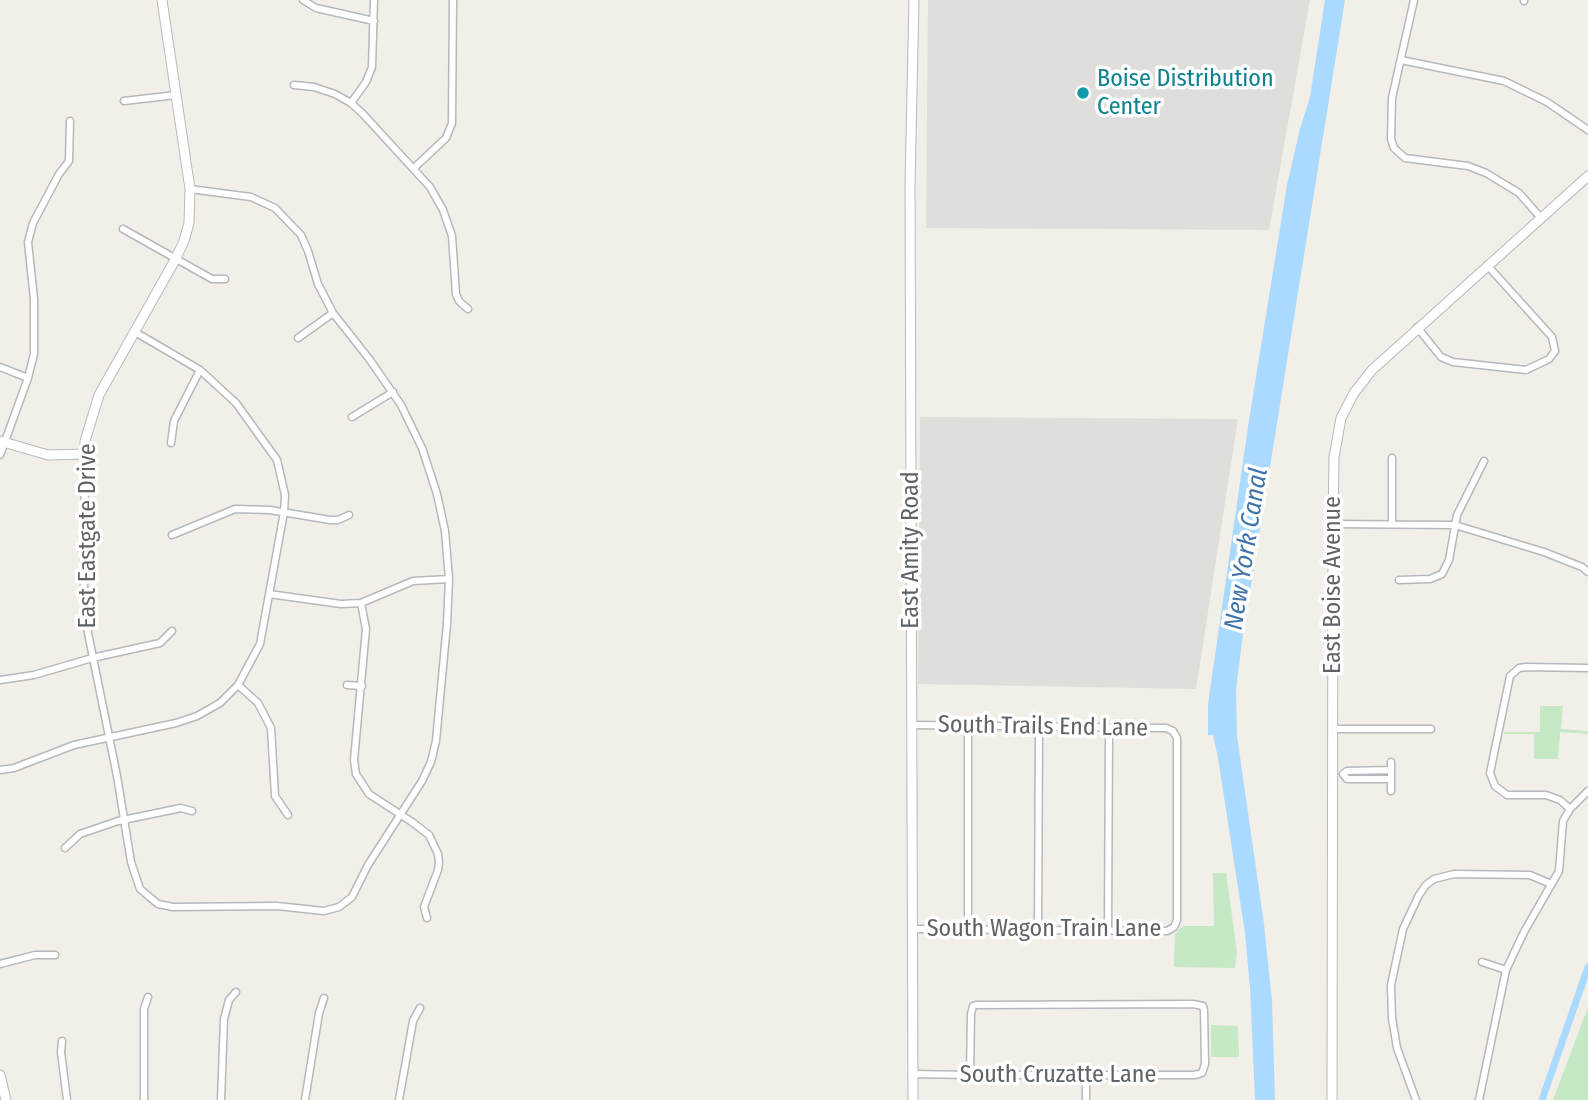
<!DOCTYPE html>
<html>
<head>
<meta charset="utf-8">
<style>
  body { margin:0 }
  canvas { display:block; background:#f1efe8 }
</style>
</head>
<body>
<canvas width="1588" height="1100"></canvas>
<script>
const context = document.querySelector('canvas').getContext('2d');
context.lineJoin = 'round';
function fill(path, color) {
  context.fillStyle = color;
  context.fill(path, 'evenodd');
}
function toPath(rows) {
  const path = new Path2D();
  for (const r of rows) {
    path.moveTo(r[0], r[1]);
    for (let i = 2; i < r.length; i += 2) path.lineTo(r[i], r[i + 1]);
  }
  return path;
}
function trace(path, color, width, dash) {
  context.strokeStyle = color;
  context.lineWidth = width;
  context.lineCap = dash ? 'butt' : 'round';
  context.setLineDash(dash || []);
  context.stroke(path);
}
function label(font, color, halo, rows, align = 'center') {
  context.font = font + ' "Fira Sans Condensed",sans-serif';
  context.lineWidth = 7;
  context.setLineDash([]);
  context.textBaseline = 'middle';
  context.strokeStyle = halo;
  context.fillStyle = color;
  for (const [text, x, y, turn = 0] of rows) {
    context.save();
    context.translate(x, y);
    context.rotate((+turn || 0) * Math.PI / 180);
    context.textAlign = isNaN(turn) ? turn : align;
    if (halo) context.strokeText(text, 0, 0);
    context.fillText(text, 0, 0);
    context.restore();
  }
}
const industrial = toPath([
  [928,0,1310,0,1269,230,926,228],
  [920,417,1238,419,1196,689,918,684]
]);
const green = toPath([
  [1540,706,1563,706,1561,729,1588,731,1588,734,1560,732,1558,759,1534,759,1534,734,1504,734,1504,732,1540,732],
  [1213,873,1226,873,1237,952,1235,968,1174,967,1175,934,1183,926,1214,926],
  [1588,1007,1588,1100,1553,1100],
  [1211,1025,1238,1026,1239,1057,1211,1057]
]);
const water = toPath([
  [1325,0,1345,0,1242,641,1236,690,1237,736,1264,924,1272,1001,1275,1100,1255,1100,1250,988,1245,933,1218,758,1213,735,1208,735,1208,704,1249,420,1287,185,1300,129,1310,97]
]);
const canal = toPath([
  [1542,1100,1588,967]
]);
const street = toPath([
  [303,0,316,8,374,21],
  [1414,0,1392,98,1391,139,1394,148,1405,158,1468,166,1486,173,1519,193,1541,218],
  [1524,1,1524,0],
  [1401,60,1504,81,1547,102,1588,130],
  [294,85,314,87,335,94,351,103,363,114,430,187,443,210,452,236,456,294,459,301,468,309],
  [124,101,176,95],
  [351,103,366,82,372,67,374,0],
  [414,168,446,138,452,123,453,0],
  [123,229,212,279,225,279],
  [1417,327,1441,357,1453,362,1526,370,1549,359,1555,351,1552,337,1487,265],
  [298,338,333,313],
  [0,367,28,378],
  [352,417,393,392],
  [171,443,174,421,200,370],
  [85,454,84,586,88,633,117,776,131,862,140,889,158,904,173,907,277,906,324,911,339,907,352,897,368,865,422,781,431,762,436,741,447,624,449,579,445,531,437,494,422,448,401,405,370,360,333,313,318,284,308,251,301,235,275,208,251,197,190,189],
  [0,455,28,378,34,354,34,299,28,242,33,223,59,174,69,161,70,121],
  [1392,458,1392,524],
  [1333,524,1455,525,1544,552,1582,567,1588,572],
  [172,535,235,509,270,510,330,520,338,520,349,515],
  [1399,580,1430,579,1442,574,1449,560,1457,515,1484,461],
  [269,594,341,604,361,603,413,581,449,579],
  [361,603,366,629,354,760,356,774,369,794,412,822,429,835,438,854,439,862,438,870,424,907,427,918],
  [0,680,34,675,92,658,160,643,172,631],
  [238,685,258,703,271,728,275,796,288,815],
  [347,685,362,686],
  [912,725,1166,728,1173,731,1177,738,1177,920,1174,927,1167,931,913,929],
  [968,726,968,930],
  [1332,729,1431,729],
  [0,770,14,768,74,745,176,723,197,716,220,703,238,685,260,644,284,512,285,495,277,460,236,403,200,370,135,332],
  [1391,770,1347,771,1343,774,1347,779,1391,779],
  [1391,791,1391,762],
  [1570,809,1560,800,1546,795,1507,795,1495,786,1490,773,1510,676,1519,668,1526,667,1588,668],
  [65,848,80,834,118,821,181,808,192,811],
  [1038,930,1039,727],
  [1108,931,1109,728],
  [1482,962,1506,970],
  [0,964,35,955,55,955],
  [62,1041,61,1052,67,1100],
  [912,1074,970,1075,1194,1075,1199,1074,1202,1073,1205,1064,1204,1010,1203,1006,1193,1004,976,1005,973,1006,971,1014,970,1075],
  [1086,1075,1086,1100],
  [144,1100,144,1009,148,997],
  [221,1100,224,1019,229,1000,236,992],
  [305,1100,319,1013,324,998],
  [399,1100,413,1021,420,1008],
  [1416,1100,1397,1048,1392,1018,1391,985,1403,929,1419,895,1426,885,1434,879,1454,874,1530,875,1551,884],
  [1479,1100,1506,970,1524,932,1559,871,1563,821,1570,809,1588,791]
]);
const secondary = toPath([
  [0,441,48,455,85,454,85,441,99,395,175,260,184,241,189,223,190,189,162,0],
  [0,1075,6,1100],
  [913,1100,910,184,914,0],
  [1332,1100,1333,524,1334,457,1341,418,1354,393,1372,370,1588,176]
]);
const markers = [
  [1083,93,7,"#0f9aa8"]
];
const cultureNames = [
  ["Boise Distribution",1097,79],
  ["Center",1097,107]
];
const streetNames = [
  ["East Eastgate Drive",88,536,-90],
  ["East Amity Road",911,550,-90],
  ["East Boise Avenue",1333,585,-90],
  ["South Trails End Lane",1043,727,1],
  ["South Wagon Train Lane",1044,929],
  ["South Cruzatte Lane",1058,1075]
];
const waterNames = [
  ["New York Canal",1247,549,-81]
];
fill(industrial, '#e0deda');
fill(green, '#c5e8c5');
fill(water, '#aadaff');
trace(canal, '#aadaff', 7);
trace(street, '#b5b8bc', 9);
trace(secondary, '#b6babf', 11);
trace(street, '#fff', 6);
trace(secondary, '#fff', 9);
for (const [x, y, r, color] of markers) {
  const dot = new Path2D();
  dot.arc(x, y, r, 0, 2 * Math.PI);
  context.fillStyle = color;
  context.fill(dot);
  trace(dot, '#fff', 2.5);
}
label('24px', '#0d838f', '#fff', cultureNames, 'left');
label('24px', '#5f6368', '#fff', streetNames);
label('italic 26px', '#4174aa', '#fff', waterNames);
</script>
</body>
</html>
